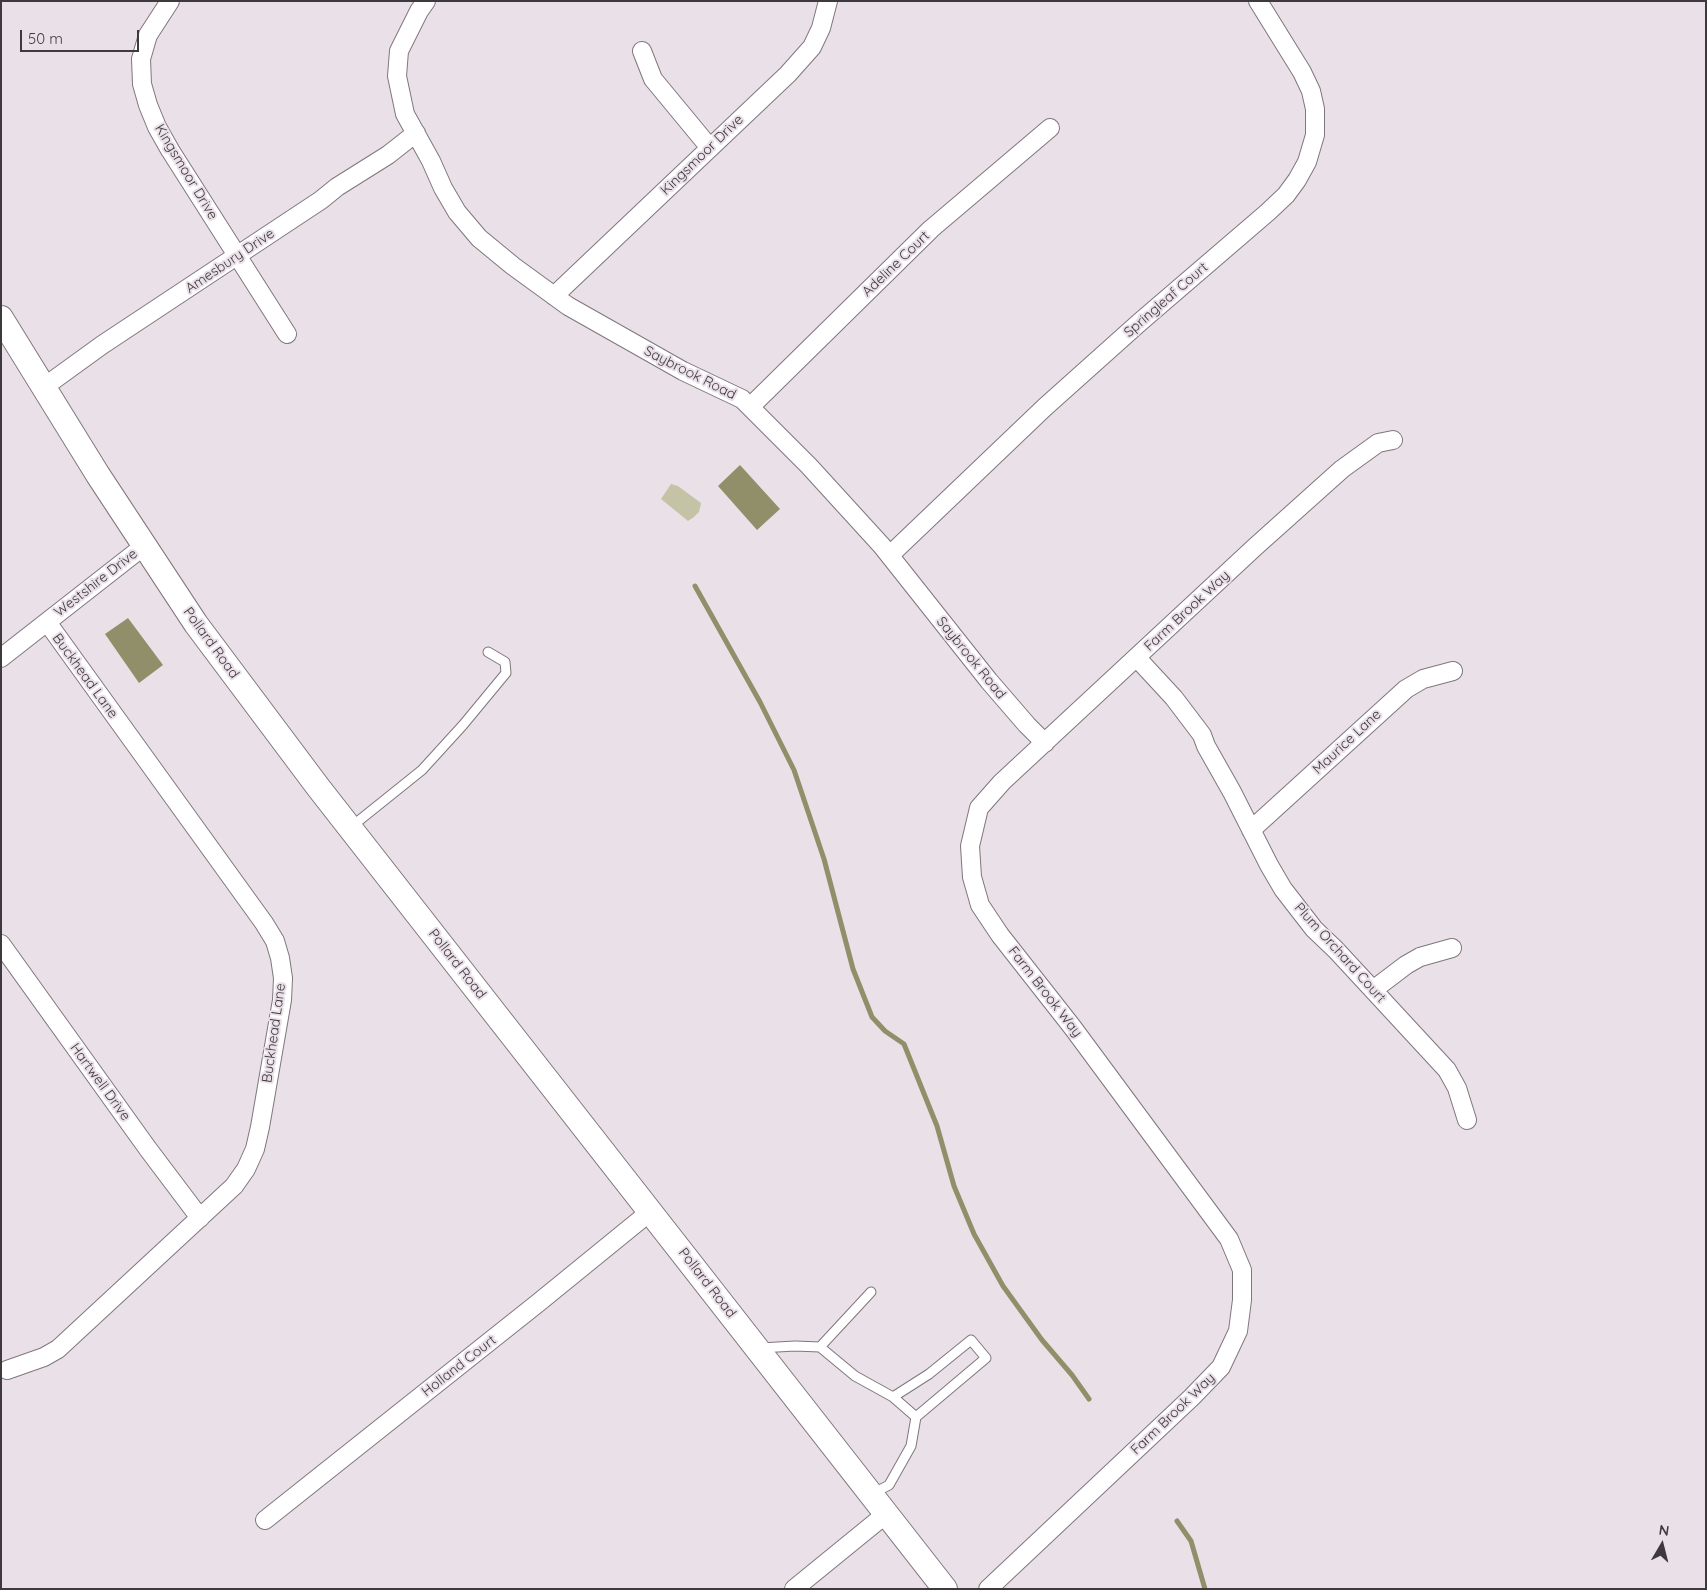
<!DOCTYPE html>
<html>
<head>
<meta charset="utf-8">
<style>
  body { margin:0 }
  #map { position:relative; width:1707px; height:1590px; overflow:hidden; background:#eae0e8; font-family:Quicksand,sans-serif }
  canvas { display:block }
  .frame { position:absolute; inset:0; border:2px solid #3e393d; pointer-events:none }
  .north { position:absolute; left:1637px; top:1520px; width:50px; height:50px; -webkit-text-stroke:4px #eae0e8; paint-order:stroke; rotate:8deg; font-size:14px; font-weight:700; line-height:20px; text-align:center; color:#3e393d }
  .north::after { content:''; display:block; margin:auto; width:18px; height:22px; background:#3e393d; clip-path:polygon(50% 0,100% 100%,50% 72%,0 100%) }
  .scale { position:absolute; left:20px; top:30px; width:119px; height:22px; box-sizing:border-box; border:2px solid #3e393d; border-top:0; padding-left:6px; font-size:15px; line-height:18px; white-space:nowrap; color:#3e393d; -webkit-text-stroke:4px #eae0e8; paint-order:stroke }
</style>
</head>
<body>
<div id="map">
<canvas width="1707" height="1590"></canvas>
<div class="frame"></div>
<div class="north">N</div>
<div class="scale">50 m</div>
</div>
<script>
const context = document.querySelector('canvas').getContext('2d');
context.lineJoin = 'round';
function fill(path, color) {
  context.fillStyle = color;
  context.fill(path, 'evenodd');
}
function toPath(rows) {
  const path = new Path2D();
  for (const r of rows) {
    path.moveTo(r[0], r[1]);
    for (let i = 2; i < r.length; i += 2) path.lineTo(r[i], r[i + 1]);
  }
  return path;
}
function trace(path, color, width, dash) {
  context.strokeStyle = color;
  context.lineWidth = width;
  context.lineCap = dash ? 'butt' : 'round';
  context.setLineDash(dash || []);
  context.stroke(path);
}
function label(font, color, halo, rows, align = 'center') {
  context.font = font + ' Quicksand,sans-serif';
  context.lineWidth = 4;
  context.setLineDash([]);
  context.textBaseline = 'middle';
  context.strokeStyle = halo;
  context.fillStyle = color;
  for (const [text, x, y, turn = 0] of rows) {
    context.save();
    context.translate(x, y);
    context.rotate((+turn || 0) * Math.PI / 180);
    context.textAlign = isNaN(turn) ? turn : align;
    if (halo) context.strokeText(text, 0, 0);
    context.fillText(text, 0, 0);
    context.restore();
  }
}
const green = toPath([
  [671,484,678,486,701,503,699,512,694,517,688,521,661,499]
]);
const water = toPath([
  [740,465,780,509,757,530,718,486],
  [128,618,163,665,139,683,105,634]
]);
const stream = toPath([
  [695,586,760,702,794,770,824,859,853,969,872,1017,885,1031,904,1044,937,1126,954,1186,974,1234,1003,1286,1042,1340,1072,1375,1089,1399],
  [1177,1521,1191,1541,1205,1589]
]);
const lane = toPath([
  [351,827,422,770,463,725,506,673,505,662,488,652],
  [820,1347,871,1292],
  [760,1348,795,1346,820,1347,855,1376,893,1397,916,1417],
  [872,1494,889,1485,911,1446,916,1417,986,1358,971,1340,929,1374,893,1397]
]);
const street = toPath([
  [170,1,148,35,141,59,142,84,148,105,157,127,170,150,287,334],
  [426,1,419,11,399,51,397,76,405,114,431,161,443,188,457,212,479,238,513,266,568,306,683,371,742,399,809,466,882,546,989,681,1027,725,1045,743],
  [642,51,653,79,710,148],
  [554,296,788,74,812,47,821,28,828,1],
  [44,387,102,345,321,200,337,187,388,155,416,133],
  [750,407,931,229,1050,128],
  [890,555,1045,407,1140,322,1268,212,1286,195,1297,180,1307,162,1315,135,1315,109,1311,91,1302,72,1258,1],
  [1,658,144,546],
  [1137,658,1174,698,1202,735,1206,746,1232,792,1269,865,1283,889,1314,929,1336,950,1447,1070,1457,1088,1467,1120],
  [1251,830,1406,689,1423,679,1453,671],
  [1,944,148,1149,200,1218],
  [1373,990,1406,965,1420,957,1452,948],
  [7,1370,44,1357,58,1349,234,1186,246,1169,255,1149,260,1127,282,1000,283,978,280,958,275,941,264,923,47,622],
  [265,1520,538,1303,651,1211],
  [794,1589,886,1514],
  [988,1589,1192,1397,1221,1367,1238,1331,1242,1300,1242,1270,1229,1239,1073,1028,1000,935,980,905,972,877,970,846,979,808,1002,782,1255,547,1342,469,1378,443,1393,440]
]);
const secondary = toPath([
  [1,318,98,475,196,624,318,787,945,1589]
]);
const streetNames = [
  ["Kingsmoor Drive",702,155,-44],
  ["Kingsmoor Drive",186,172,59],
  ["Amesbury Drive",230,261,-34],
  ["Adeline Court",896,264,-44],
  ["Springleaf Court",1166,300,-41],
  ["Saybrook Road",690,373,27],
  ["Westshire Drive",96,583,-38],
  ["Farm Brook Way",1187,611,-43],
  ["Pollard Road",211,643,54],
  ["Saybrook Road",971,658,51],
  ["Buckhead Lane",85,676,54],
  ["Maurice Lane",1347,742,-43],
  ["Plum Orchard Court",1340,953,48],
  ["Pollard Road",457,964,52],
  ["Farm Brook Way",1045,992,52],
  ["Buckhead Lane",274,1033,-82],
  ["Hartwell Drive",100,1082,54],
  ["Pollard Road",707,1283,52],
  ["Holland Court",459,1366,-38],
  ["Farm Brook Way",1173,1414,-44]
];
fill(green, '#c5c3a5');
fill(water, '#918e6a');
trace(stream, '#918e6a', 5);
trace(lane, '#80767e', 11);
trace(street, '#80767e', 20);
trace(secondary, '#80767e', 26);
trace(lane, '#fff', 9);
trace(street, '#fff', 18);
trace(secondary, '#fff', 24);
label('14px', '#3e393d', '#eae0e8', streetNames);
</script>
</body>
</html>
